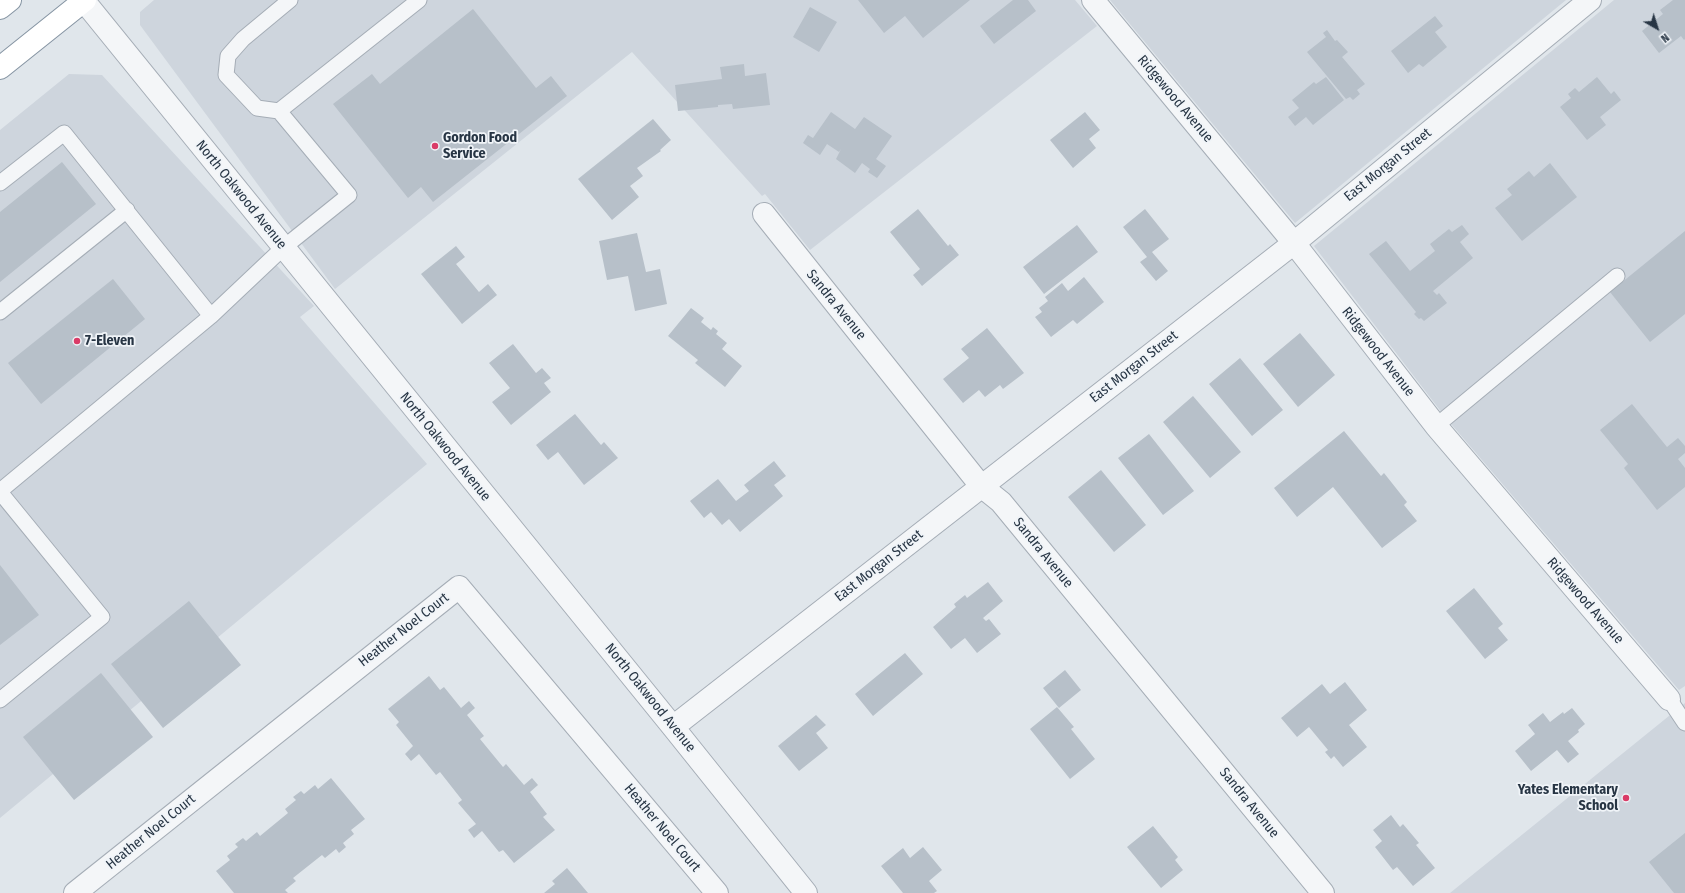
<!DOCTYPE html>
<html>
<head>
<meta charset="utf-8">
<style>
  body { margin:0 }
  #map { position:relative; width:1685px; height:893px; overflow:hidden; background:#e0e6eb; font-family:"Fira Sans Condensed",sans-serif }
  canvas { display:block }
  .north { position:absolute; left:1637px; top:8px; width:40px; height:40px; -webkit-text-stroke:3px #f0f4f8; paint-order:stroke; rotate:141deg; font-size:11px; font-weight:700; line-height:16px; text-align:center; color:#273544 }
  .north::after { content:''; display:block; margin:auto; width:14px; height:18px; background:#273544; clip-path:polygon(50% 0,100% 100%,50% 72%,0 100%) }
</style>
</head>
<body>
<div id="map">
<canvas width="1685" height="893"></canvas>
<div class="north">N</div>
</div>
<script>
const context = document.querySelector('canvas').getContext('2d');
context.lineJoin = 'round';
function fill(path, color) {
  context.fillStyle = color;
  context.fill(path, 'evenodd');
}
function toPath(rows) {
  const path = new Path2D();
  for (const r of rows) {
    path.moveTo(r[0], r[1]);
    for (let i = 2; i < r.length; i += 2) path.lineTo(r[i], r[i + 1]);
  }
  return path;
}
function trace(path, color, width, dash) {
  context.strokeStyle = color;
  context.lineWidth = width;
  context.lineCap = dash ? 'butt' : 'round';
  context.setLineDash(dash || []);
  context.stroke(path);
}
function label(font, color, halo, rows, align = 'center') {
  context.font = font + ' "Fira Sans Condensed",sans-serif';
  context.lineWidth = 3.5;
  context.setLineDash([]);
  context.textBaseline = 'middle';
  context.strokeStyle = halo;
  context.fillStyle = color;
  for (const [text, x, y, turn = 0] of rows) {
    context.save();
    context.translate(x, y);
    context.rotate((+turn || 0) * Math.PI / 180);
    context.textAlign = isNaN(turn) ? turn : align;
    if (halo) context.strokeText(text, 0, 0);
    context.fillText(text, 0, 0);
    context.restore();
  }
}
const built = toPath([
  [154,0,1075,0,1097,26,810,250,765,194,762,196,632,52,335,289,140,25,140,12],
  [1110,0,1566,0,1295,223],
  [1614,0,1685,0,1685,686,1679,690,1446,418,1314,246],
  [69,74,102,75,314,306,300,317,427,464,0,818,0,130],
  [1685,703,1685,893,1450,893]
]);
const building = toPath([
  [858,0,970,0,923,38,905,16,884,33],
  [1013,0,1028,0,1036,11,994,44,980,26],
  [1673,0,1685,0,1685,39,1684,40,1681,36,1659,53,1642,31,1663,14,1660,10],
  [810,7,837,22,819,52,793,37],
  [473,9,536,88,551,76,567,96,433,202,421,187,408,198,333,104,372,74,380,84],
  [1435,16,1443,26,1435,32,1447,47,1423,67,1419,64,1408,73,1391,51],
  [1327,30,1335,41,1337,40,1348,52,1342,57,1365,84,1357,90,1360,94,1353,100,1350,97,1346,99,1307,52,1326,37,1323,33],
  [744,64,745,76,766,73,770,105,733,109,732,104,718,105,718,107,678,111,675,85,722,79,720,67],
  [1326,77,1344,100,1313,125,1306,117,1295,126,1288,117,1299,108,1292,100,1314,82,1316,84],
  [1597,77,1611,94,1614,91,1621,100,1600,117,1606,125,1587,140,1560,107,1571,98,1568,94,1575,88,1579,92],
  [831,112,855,129,864,117,892,136,876,159,886,166,877,178,868,172,870,169,862,163,855,173,836,159,841,149,839,152,827,144,820,155,803,143,808,135,813,138],
  [1085,112,1100,130,1089,139,1096,148,1073,168,1050,140],
  [653,119,671,140,660,150,661,151,637,168,643,176,630,186,639,197,612,220,578,179],
  [62,162,96,204,0,282,0,212],
  [1550,163,1577,197,1522,241,1495,208,1512,195,1507,189,1529,171,1534,177],
  [918,209,948,246,950,244,959,255,922,286,913,275,920,269,890,232],
  [1145,209,1169,239,1152,252,1168,271,1156,281,1140,262,1147,257,1123,227],
  [1077,225,1098,252,1044,294,1023,267],
  [1462,225,1469,234,1460,242,1473,258,1433,291,1437,295,1439,293,1447,303,1424,321,1421,318,1419,319,1414,314,1416,312,1369,254,1386,241,1410,271,1435,251,1430,244,1449,229,1452,232],
  [1685,231,1685,314,1650,342,1610,292],
  [637,233,646,272,660,269,667,304,635,311,628,276,607,280,599,241],
  [456,246,465,257,456,264,479,292,488,284,497,295,462,324,421,274],
  [1084,277,1104,302,1077,324,1073,320,1051,337,1035,317,1042,312,1039,308,1048,301,1045,297,1062,283,1068,291],
  [113,279,145,319,41,404,8,363],
  [691,308,704,318,701,322,711,330,713,327,718,331,716,334,727,343,722,349,742,366,725,387,695,363,698,360,668,336],
  [987,328,1024,373,1003,389,1000,385,985,397,979,390,963,403,943,379,969,358,961,349],
  [1300,333,1335,375,1298,407,1263,364],
  [513,344,536,373,542,368,551,378,544,383,551,392,511,425,492,402,510,388,489,363],
  [1240,358,1283,410,1252,436,1209,384],
  [1193,396,1241,452,1210,478,1163,422],
  [1632,404,1667,447,1678,438,1685,446,1685,453,1678,459,1685,468,1685,487,1657,510,1624,468,1628,464,1600,430],
  [575,414,601,445,604,442,618,458,584,485,558,452,548,460,536,445],
  [1344,431,1381,476,1384,473,1407,502,1404,505,1417,521,1382,548,1333,487,1297,517,1274,488],
  [1149,434,1194,491,1163,515,1118,458],
  [774,461,786,476,774,485,783,496,740,532,729,519,722,525,711,512,704,518,690,501,718,479,736,501,749,491,744,485],
  [1101,470,1146,525,1114,552,1068,497],
  [0,565,39,615,0,645],
  [988,582,1003,601,983,618,986,621,989,619,1001,634,977,653,965,638,951,649,933,627,956,607,954,604,965,595,967,598],
  [1474,588,1503,624,1498,628,1508,640,1485,659,1446,611],
  [189,601,241,665,163,728,111,664],
  [905,653,923,674,873,716,855,694],
  [1065,670,1081,690,1059,708,1043,688],
  [101,673,153,737,74,800,23,737],
  [429,676,440,690,444,687,461,708,469,701,475,708,467,715,484,736,480,739,503,767,506,764,524,785,532,778,538,785,530,792,547,814,543,817,555,830,514,863,503,850,499,852,482,831,474,838,468,830,476,824,458,803,462,800,440,772,436,775,419,754,411,761,405,754,413,746,396,725,399,722,388,709],
  [1345,682,1367,710,1349,725,1367,747,1343,767,1334,756,1331,759,1325,752,1328,750,1309,727,1297,737,1281,718,1322,684,1330,694],
  [1057,707,1074,727,1071,729,1095,759,1070,779,1030,729],
  [1572,708,1585,724,1578,730,1579,732,1568,741,1579,754,1568,763,1557,750,1531,771,1515,751,1535,734,1528,725,1543,713,1550,722,1563,712,1564,714],
  [816,715,826,725,816,733,828,748,799,771,778,746],
  [331,778,365,819,351,830,354,834,343,843,346,847,339,853,336,849,325,858,322,855,293,878,296,881,285,890,288,893,234,893,216,871,230,860,227,856,238,847,235,844,243,838,246,841,257,832,260,836,288,813,285,809,296,800,293,797,301,791,304,794,315,785,318,789],
  [1391,815,1400,827,1403,824,1419,843,1416,845,1435,868,1413,886,1397,867,1393,870,1375,847,1382,841,1373,830],
  [1153,826,1178,857,1175,860,1183,870,1161,888,1127,847],
  [1685,833,1685,893,1674,893,1649,862],
  [923,847,942,870,929,881,937,891,934,893,903,893,881,866,903,848,910,858],
  [567,868,588,893,544,893,555,884,552,881]
]);
const lane = toPath([
  [279,111,257,108,226,75,228,56,243,39,290,0],
  [0,183,64,133,211,316],
  [0,312,127,210],
  [1436,426,1617,276],
  [0,491,211,316,283,248,349,195,279,111,419,0],
  [0,492,102,617,0,700],
  [1669,699,1685,723]
]);
const street = toPath([
  [1093,0,1294,243,1436,426,1669,699],
  [84,1,673,727,806,893],
  [764,214,981,486,1001,502,1323,893],
  [673,727,1294,243,1590,0],
  [75,893,459,587,717,893]
]);
const highway = toPath([
  [0,8,10,0],
  [0,68,85,0]
]);
const markers = [
  [435,146,4,"#da3b67"],
  [77,341,4,"#da3b67"],
  [1626,798,4,"#da3b67"]
];
const streetNames = [
  ["Ridgewood Avenue",1175,99,50],
  ["East Morgan Street",1388,165,-39],
  ["North Oakwood Avenue",241,195,51],
  ["Sandra Avenue",836,305,51],
  ["Ridgewood Avenue",1378,352,52],
  ["East Morgan Street",1134,367,-38],
  ["North Oakwood Avenue",445,447,51],
  ["Sandra Avenue",1043,553,51],
  ["East Morgan Street",879,566,-38],
  ["Ridgewood Avenue",1585,601,49],
  ["Heather Noel Court",404,630,-38],
  ["North Oakwood Avenue",650,698,51],
  ["Sandra Avenue",1249,803,51],
  ["Heather Noel Court",662,828,50],
  ["Heather Noel Court",151,832,-39]
];
const poiNames = [
  ["Gordon Food",443,138],
  ["Service",443,154],
  ["7-Eleven",85,341],
  ["Yates Elementary",1618,790,"right"],
  ["School",1618,806,"right"]
];
fill(built, '#ced5dd');
fill(building, '#b7c0c9');
trace(lane, '#a5adb6', 17);
trace(street, '#a5adb6', 24);
trace(highway, '#8695a3', 24);
trace(lane, '#f4f6f8', 15);
trace(street, '#f4f6f8', 22);
trace(highway, '#fff', 22);
for (const [x, y, r, color] of markers) {
  const dot = new Path2D();
  dot.arc(x, y, r, 0, 2 * Math.PI);
  context.fillStyle = color;
  context.fill(dot);
  trace(dot, '#f0f4f8', 1.5);
}
label('14px', '#273544', '#f0f4f8', streetNames);
label('bold 14px', '#273544', '#f0f4f8', poiNames, 'left');
</script>
</body>
</html>
